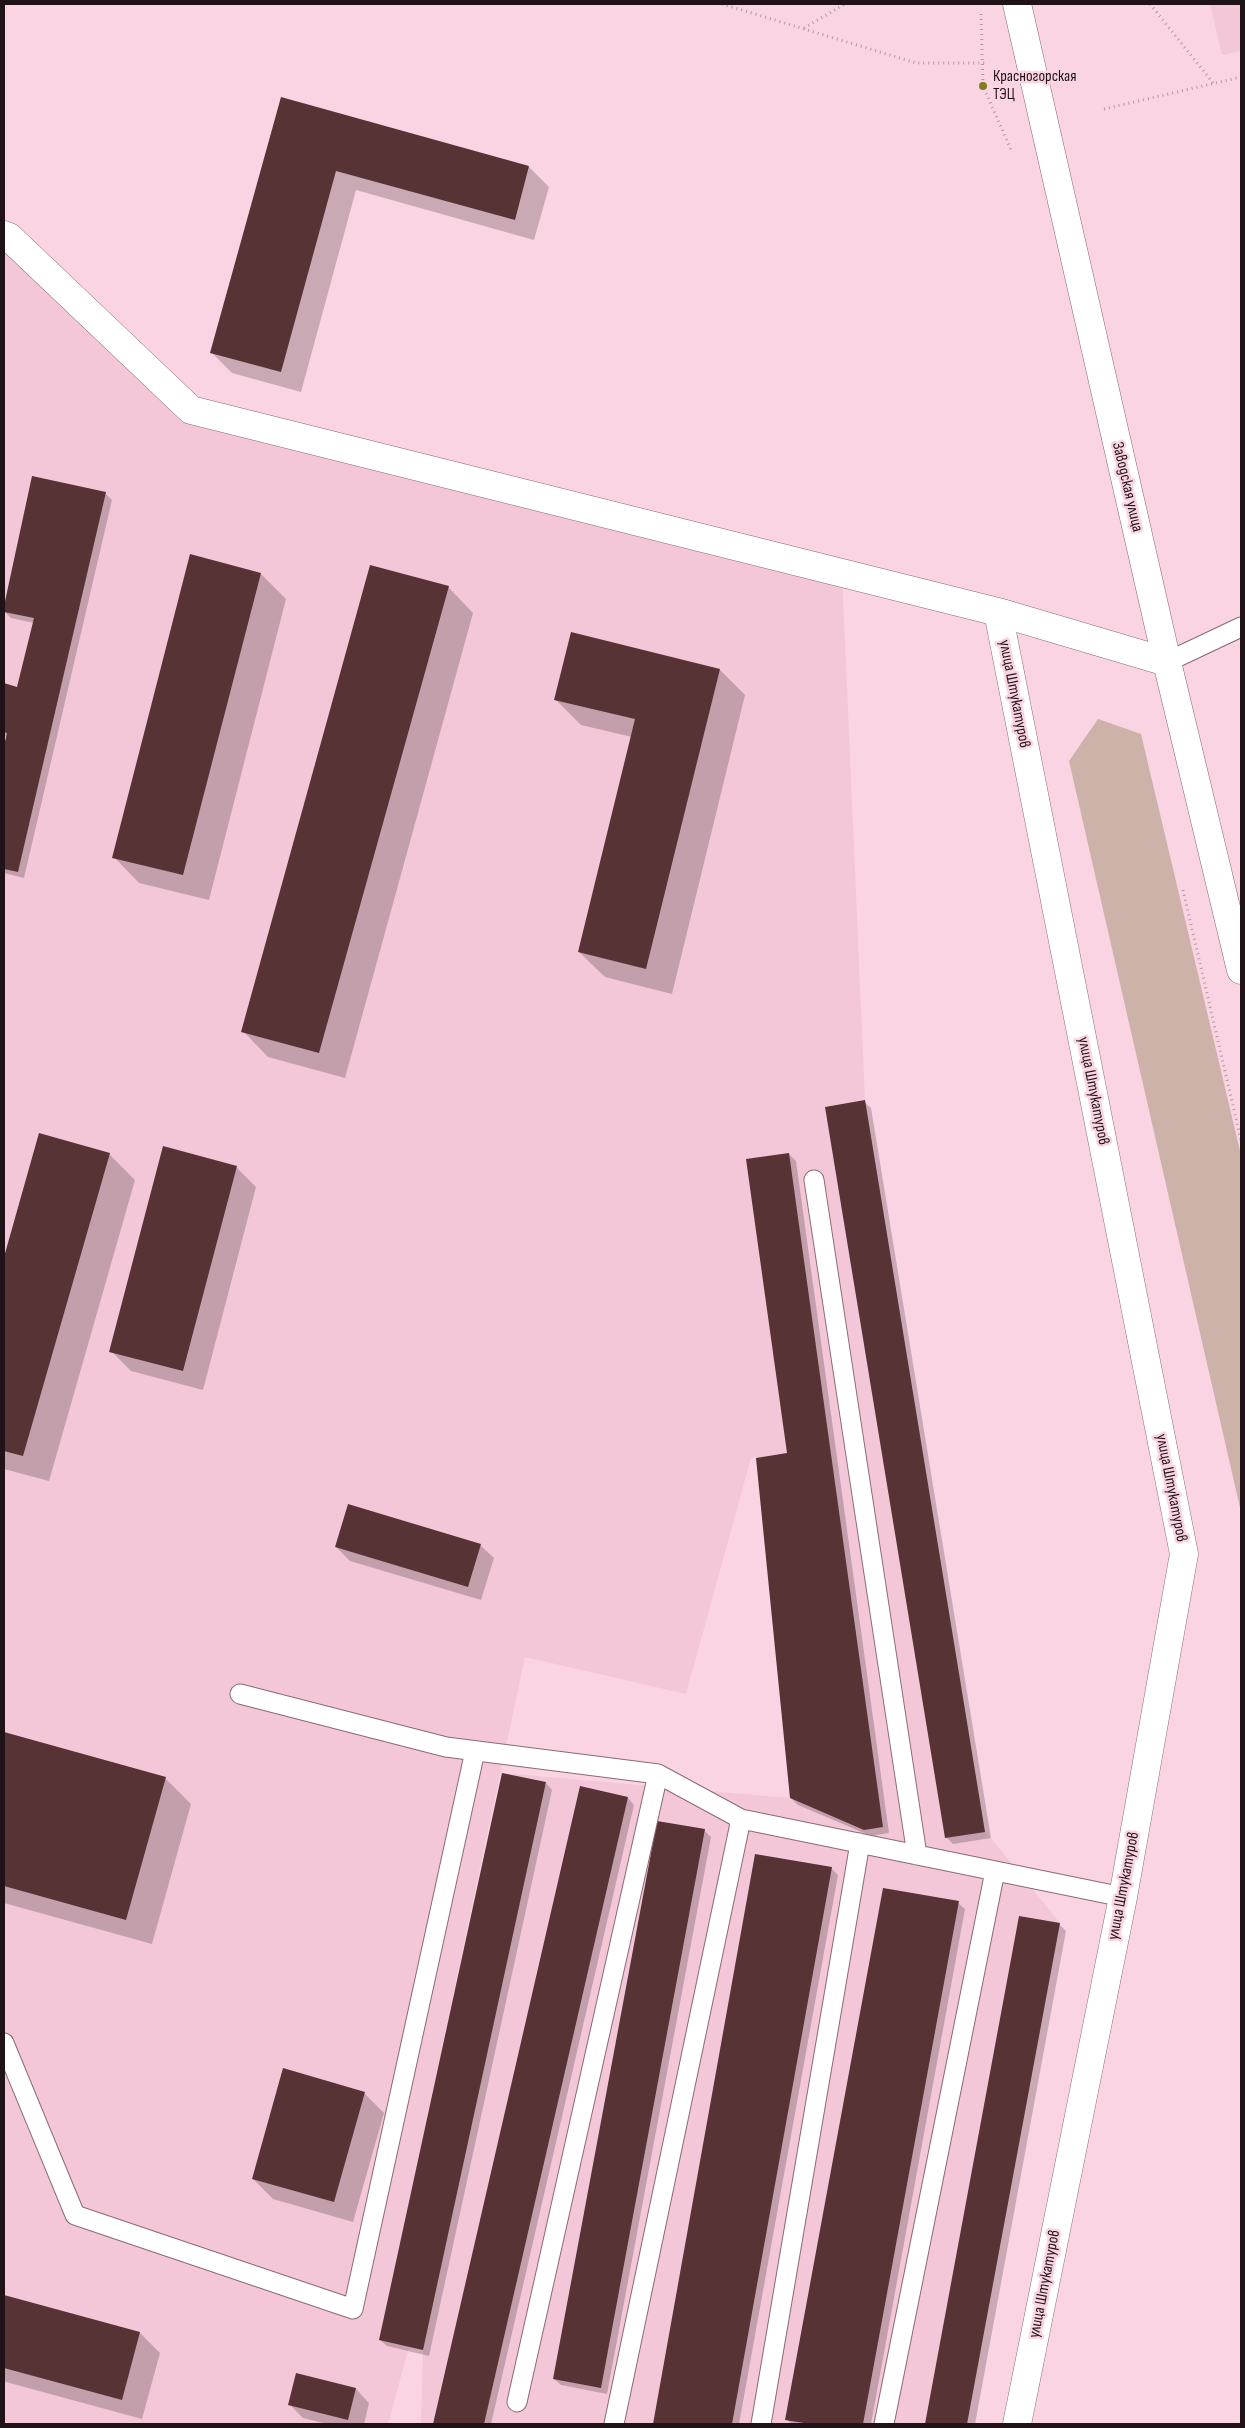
<!DOCTYPE html>
<html>
<head>
<meta charset="utf-8">
<style>
  body { margin:0 }
  #map { position:relative; width:1245px; height:2428px; overflow:hidden; background:#fad4e2; font-family:"Sofia Sans Condensed",sans-serif }
  canvas { display:block }
  .frame { position:absolute; inset:0; border:5px solid #1f1318; pointer-events:none }
</style>
</head>
<body>
<div id="map">
<canvas width="1245" height="2428"></canvas>
<div class="frame"></div>
</div>
<script>
const context = document.querySelector('canvas').getContext('2d');
context.lineJoin = 'round';
function fill(path, color) {
  context.fillStyle = color;
  context.fill(path, 'evenodd');
}
function toPath(rows) {
  const path = new Path2D();
  for (const r of rows) {
    path.moveTo(r[0], r[1]);
    for (let i = 2; i < r.length; i += 2) path.lineTo(r[i], r[i + 1]);
  }
  return path;
}
function trace(path, color, width, dash) {
  context.strokeStyle = color;
  context.lineWidth = width;
  context.lineCap = dash ? 'butt' : 'round';
  context.setLineDash(dash || []);
  context.stroke(path);
}
function label(font, color, halo, rows, align = 'center') {
  context.font = font + ' "Sofia Sans Condensed",sans-serif';
  context.lineWidth = 5;
  context.setLineDash([]);
  context.textBaseline = 'middle';
  context.strokeStyle = halo;
  context.fillStyle = color;
  for (const [text, x, y, turn = 0] of rows) {
    context.save();
    context.translate(x, y);
    context.rotate((+turn || 0) * Math.PI / 180);
    context.textAlign = isNaN(turn) ? turn : align;
    if (halo) context.strokeText(text, 0, 0);
    context.fillText(text, 0, 0);
    context.restore();
  }
}
const built = toPath([
  [1210,4,1241,4,1241,51,1222,55],
  [4,235,191,410,842,573,865,1100,985,1831,1060,1923,967,2424,421,2424,423,2350,409,2347,388,2424,4,2424],
  [756,1457,790,1798,502,1773,432,2094,525,1657,686,1694,751,1458]
]);
const green = toPath([
  [1098,719,1141,734,1241,1155,1241,1512,1069,761]
]);
const shadow = toPath([
  [282,99,529,167,549,187,534,240,356,190,301,392,232,373,212,353],
  [33,477,105,493,112,500,24,878,4,873,4,751,7,737,4,736,4,685,18,689,34,623,11,618,4,611],
  [261,574,286,599,209,900,139,883,114,857],
  [448,587,473,613,345,1078,268,1057,243,1031],
  [720,670,745,695,672,994,605,977,579,952,632,737,581,725,555,699],
  [864,1102,871,1108,991,1838,953,1844,946,1837],
  [40,1135,109,1154,135,1180,49,1481,4,1469,4,1261],
  [789,1154,796,1161,889,1833,871,1836,798,1805,791,1798,788,1454],
  [236,1167,256,1187,203,1390,131,1371,111,1351],
  [480,1545,494,1558,481,1600,350,1561,336,1547],
  [4,1733,165,1778,191,1804,152,1944,4,1903],
  [546,1783,552,1790,429,2356,387,2346,380,2340],
  [581,1788,628,1798,634,1805,491,2424,434,2424],
  [704,1830,711,1837,607,2394,561,2385,554,2379],
  [756,1855,831,1868,838,1875,739,2424,654,2424],
  [958,1903,965,1909,871,2424,791,2424,787,2419],
  [1020,1917,1059,1924,1066,1931,975,2424,926,2424],
  [364,2093,384,2113,353,2222,273,2199,253,2179],
  [4,2297,140,2333,160,2353,142,2419,6,2382,4,2380],
  [297,2374,356,2389,369,2403,364,2424,327,2424,303,2418,289,2404]
]);
const building = toPath([
  [281,97,529,166,515,220,336,171,281,372,210,353],
  [32,476,106,492,18,872,4,869,4,746,7,733,4,732,4,683,17,687,34,618,4,612,4,606],
  [190,554,261,573,183,875,112,858],
  [370,565,449,586,319,1053,241,1032],
  [571,632,720,669,646,969,578,952,635,719,554,700],
  [865,1100,985,1832,945,1838,825,1107],
  [39,1133,110,1153,23,1456,4,1451,4,1257],
  [163,1146,237,1166,183,1371,109,1352],
  [789,1153,883,1827,864,1830,790,1798,756,1458,787,1453,746,1159],
  [348,1504,481,1544,468,1587,335,1547],
  [4,1732,166,1777,126,1920,4,1886],
  [502,1773,546,1782,423,2350,379,2340],
  [580,1786,628,1797,484,2424,433,2424],
  [657,1821,705,1829,601,2388,553,2379],
  [755,1854,832,1867,732,2424,653,2424],
  [883,1888,959,1901,863,2424,810,2424,785,2420],
  [1019,1916,1060,1923,967,2424,925,2424],
  [283,2068,365,2092,334,2202,252,2179],
  [4,2295,140,2332,122,2400,4,2368],
  [296,2373,356,2388,348,2420,288,2405]
]);
const path = toPath([
  [722,4,916,63,988,63],
  [1150,4,1214,84],
  [981,14,983,86,1012,152],
  [804,28,845,4],
  [1104,109,1241,77],
  [1183,890,1241,1140]
]);
const lane = toPath([
  [1167,662,1241,627],
  [814,1180,917,1855],
  [240,1694,446,1747,658,1774,741,1819,1123,1897],
  [4,2043,75,2215,353,2309,475,1751],
  [517,2402,658,1774],
  [614,2424,741,1819],
  [761,2424,860,1843],
  [884,2424,995,1871]
]);
const street = toPath([
  [4,235,9,237,191,410,998,612,1167,662],
  [998,612,1184,1554,1123,1897,1017,2424]
]);
const secondary = toPath([
  [1017,4,1167,662,1241,970]
]);
const markers = [
  [983,86,5,"#817c22"]
];
const poiNames = [
  ["Красногорская",993,77],
  ["ТЭЦ",993,95]
];
const streetNames = [
  ["Заводская улица",1127,487,77],
  ["улица Штукатуров",1014,694,79],
  ["улица Штукатуров",1093,1091,79],
  ["улица Штукатуров",1171,1488,79],
  ["улица Штукатуров",1124,1886,-79],
  ["улица Штукатуров",1045,2284,-79]
];
fill(built, '#f4c7d8');
fill(green, '#cdb2aa');
fill(shadow, '#0003');
fill(building, '#573335');
trace(lane, '#8b6a77', 21);
trace(street, '#8b6a77', 29);
trace(secondary, '#8b6a77', 29);
trace(path, '#b597a2', 3, [1, 4]);
trace(lane, '#fff', 19);
trace(street, '#fff', 28);
trace(secondary, '#fff', 28);
for (const [x, y, r, color] of markers) {
  const dot = new Path2D();
  dot.arc(x, y, r, 0, 2 * Math.PI);
  context.fillStyle = color;
  context.fill(dot);
  trace(dot, '#fad4e2', 2);
}
label('16px', '#1f1318', '#fad4e2', poiNames, 'left');
label('16px', '#1f1318', '#fad4e2', streetNames);
</script>
</body>
</html>
